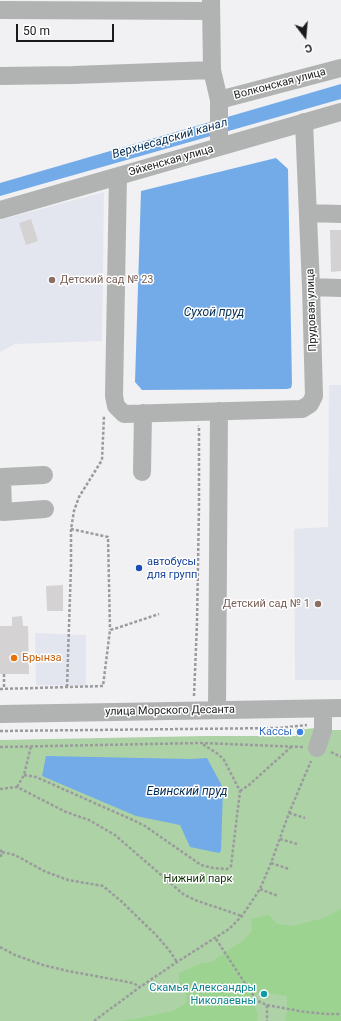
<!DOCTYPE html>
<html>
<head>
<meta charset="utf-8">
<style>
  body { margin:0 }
  #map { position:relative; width:341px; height:1021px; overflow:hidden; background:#f1f1f3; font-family:Roboto,sans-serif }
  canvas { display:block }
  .north { position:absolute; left:285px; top:16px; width:40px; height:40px; -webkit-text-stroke:3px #fff; paint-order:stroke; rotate:164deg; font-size:11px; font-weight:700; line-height:16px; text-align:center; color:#1a1a1b }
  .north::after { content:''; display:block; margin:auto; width:14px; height:18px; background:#1a1a1b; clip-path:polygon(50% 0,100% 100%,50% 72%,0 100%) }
  .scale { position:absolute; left:16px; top:24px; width:98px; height:18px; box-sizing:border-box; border:2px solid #1a1a1b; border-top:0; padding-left:5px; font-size:12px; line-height:14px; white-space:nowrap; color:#1a1a1b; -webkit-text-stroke:3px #fff; paint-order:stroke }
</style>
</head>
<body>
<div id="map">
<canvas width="341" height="1021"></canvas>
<div class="north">С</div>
<div class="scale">50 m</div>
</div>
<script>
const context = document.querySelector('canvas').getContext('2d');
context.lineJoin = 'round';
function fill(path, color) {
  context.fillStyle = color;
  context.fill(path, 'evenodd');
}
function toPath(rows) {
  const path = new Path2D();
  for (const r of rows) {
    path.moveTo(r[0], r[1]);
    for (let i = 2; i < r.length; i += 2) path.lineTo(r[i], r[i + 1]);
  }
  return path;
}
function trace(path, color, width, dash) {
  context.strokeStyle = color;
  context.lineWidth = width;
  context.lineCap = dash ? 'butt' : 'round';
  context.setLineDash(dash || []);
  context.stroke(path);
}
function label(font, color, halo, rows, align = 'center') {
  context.font = font + ' Roboto,sans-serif';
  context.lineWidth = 3;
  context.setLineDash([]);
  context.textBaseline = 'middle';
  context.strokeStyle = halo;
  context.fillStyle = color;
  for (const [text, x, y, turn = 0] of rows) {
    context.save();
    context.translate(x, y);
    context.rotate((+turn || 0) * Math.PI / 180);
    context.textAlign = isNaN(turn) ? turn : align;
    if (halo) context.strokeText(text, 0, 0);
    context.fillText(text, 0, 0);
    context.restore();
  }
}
const built = toPath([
  [104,192,102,341,15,344,0,352,0,220],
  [329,385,341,385,341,680,295,680,294,529,328,527],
  [35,633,86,635,86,686,36,685]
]);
const green = toPath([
  [296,728,304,728,305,730,306,729,315,728,323,730,341,730,341,1021,0,1021,0,740,205,736,296,736]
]);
const forest = toPath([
  [341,909,341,1021,285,1021,287,1012,287,996,260,992,250,998,258,1014,257,1021,216,1021,214,1020,214,1021,121,1021,135,1019,173,1011,186,1003,187,996,179,982,179,973,202,963,211,962,244,940,252,931,251,919,269,915,277,924,292,926,324,918]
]);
const water = toPath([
  [341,84,341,99,0,196,0,183],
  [276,158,288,169,292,384,291,388,287,389,142,390,135,382,141,191],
  [46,756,191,759,207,758,221,784,223,790,221,851,219,853,190,847,180,825,136,816,42,776]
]);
const building = toPath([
  [31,219,38,241,26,245,19,223],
  [330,230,341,230,341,271,331,272],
  [63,585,63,611,47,611,46,586],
  [22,616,23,626,28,626,29,674,0,674,0,626,12,626,12,617]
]);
const path = toPath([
  [71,529,108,537,110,630],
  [4,674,4,689],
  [67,687,71,566,71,529,74,511,79,497,102,460,104,416],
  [0,689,103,686,110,630,117,628,159,614],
  [194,696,197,623,199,507,199,427,198,426],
  [0,731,279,728,307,725],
  [0,747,201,743,303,747],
  [331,752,341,757],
  [24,775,36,777,135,821,145,826,201,865,213,868,227,869,231,866,240,791,224,760,218,754,201,743],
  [17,787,24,775,31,746],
  [0,789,17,787,66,812,89,820,115,835,183,894,195,900,242,916],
  [240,791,249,785,291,747],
  [289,813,305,818],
  [280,839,297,844],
  [0,850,2,852,0,859],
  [2,852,15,855,44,871,68,880,103,886,121,901,156,935,169,950,177,962],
  [271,863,289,869],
  [260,889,278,896],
  [216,939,250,991,258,1001,267,1005,267,1021],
  [0,947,15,955,43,965,68,971,133,983,140,987],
  [267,1005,305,1012,328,1014,341,1014],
  [94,1021,140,987,177,962,229,929,242,916,260,889,271,863,289,813,311,761]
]);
const minor = toPath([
  [211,0,212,70,219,100,219,147],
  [0,10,211,11],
  [0,76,73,75,212,70],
  [219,100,341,68],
  [118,176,114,396,116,406,124,414,302,409,310,404,314,396,311,287,304,122],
  [0,210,341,112],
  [308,213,341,214],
  [311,287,341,288],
  [142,472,143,413],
  [44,475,2,477,3,512,45,509],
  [217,710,219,411],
  [0,714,341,708],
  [317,748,323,730,323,709]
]);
const markers = [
  [52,280,4,"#8d6e63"],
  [139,568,4,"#1a4fb4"],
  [318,604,4,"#8d6e63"],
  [14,658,4,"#e8710a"],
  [300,732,4,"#3f7fe0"],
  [264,994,4,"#0f9aa8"]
];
const streetNames = [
  ["Волконская улица",280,84,-15],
  ["Эйхенская улица",171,161,-16],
  ["Прудовая улица",312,310,-92],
  ["улица Морского Десанта",170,711,-1]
];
const educationNames = [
  ["Детский сад № 23",60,280],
  ["Детский сад № 1",310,604,"right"]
];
const transitNames = [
  ["автобусы",147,562],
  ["для групп",147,575]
];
const foodNames = [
  ["Брынза",22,658]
];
const shopNames = [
  ["Кассы",292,732]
];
const parkNames = [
  ["Нижний парк",198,879]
];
const cultureNames = [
  ["Скамья Александры",256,988],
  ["Николаевны",256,1001]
];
const waterNames = [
  ["Верхнесадский канал",170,139,-16],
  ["Сухой пруд",214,313],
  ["Евинский пруд",187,792]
];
fill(built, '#e4e6ef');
fill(green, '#add2a6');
fill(forest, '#9cd390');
fill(water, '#73abe8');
fill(building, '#d4d2d3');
trace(path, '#9b9b9d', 2.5, [3, 2]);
trace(minor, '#b1b2b2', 18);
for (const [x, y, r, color] of markers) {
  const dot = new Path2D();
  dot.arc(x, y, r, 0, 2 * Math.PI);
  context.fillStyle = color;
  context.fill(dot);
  trace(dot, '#fff', 1.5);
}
label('11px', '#1a1a1b', '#fff', streetNames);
label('11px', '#785e54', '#fff', educationNames, 'left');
label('11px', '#164399', '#fff', transitNames, 'left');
label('11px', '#c56008', '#fff', foodNames, 'left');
label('11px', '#366cbe', '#fff', shopNames, 'right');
label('11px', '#113508', '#fff', parkNames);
label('11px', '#0d838f', '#fff', cultureNames, 'right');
label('italic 12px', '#052e55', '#fff', waterNames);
</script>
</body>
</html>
